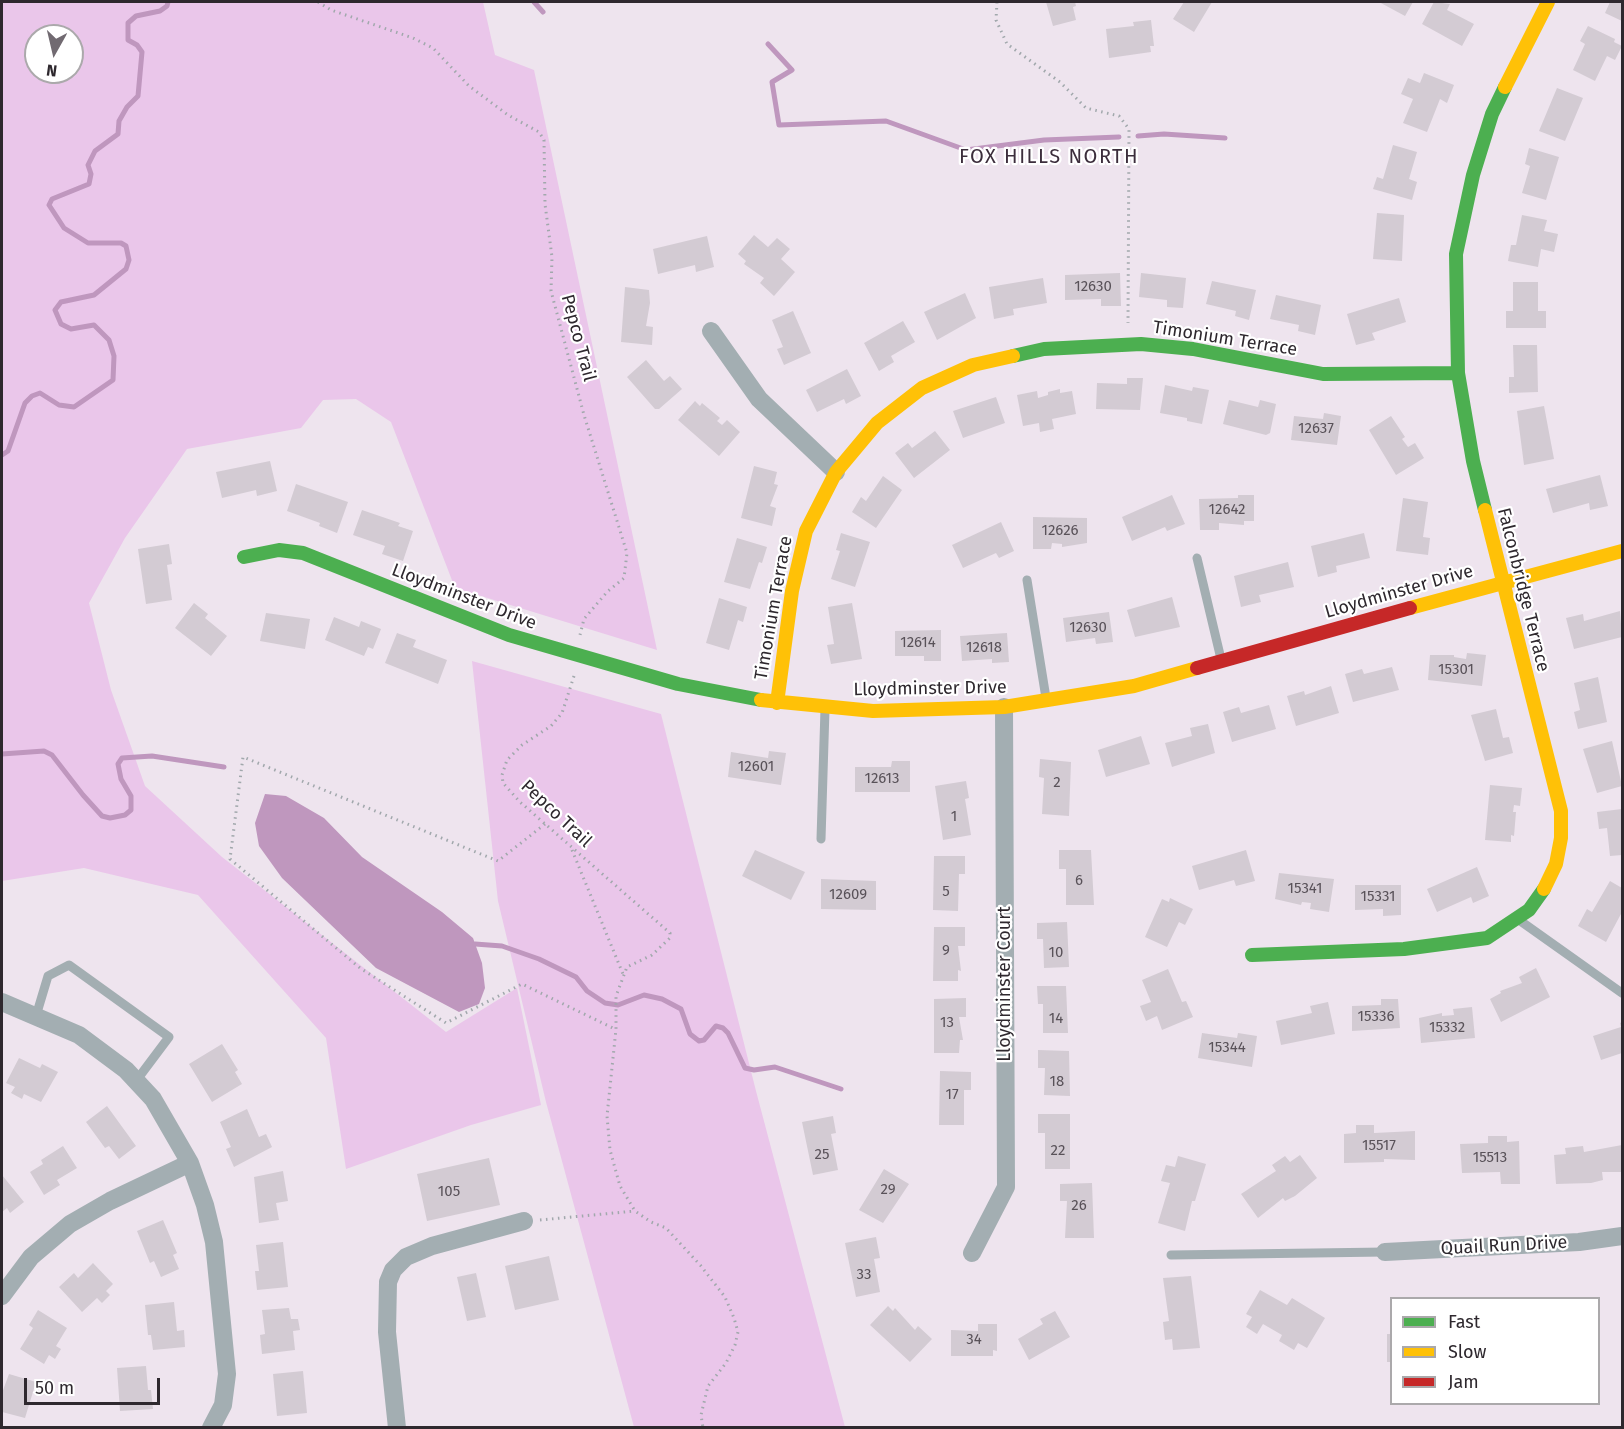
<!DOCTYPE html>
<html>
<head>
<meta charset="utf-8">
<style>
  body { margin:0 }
  #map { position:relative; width:1624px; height:1429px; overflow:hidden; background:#eee4ee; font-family:"Fira Sans",sans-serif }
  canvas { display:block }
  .frame { position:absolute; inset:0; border:3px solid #2e282e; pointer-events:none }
  .legend { position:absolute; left:1390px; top:1297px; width:210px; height:108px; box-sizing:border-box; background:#fff; border:2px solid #aba9ab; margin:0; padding:8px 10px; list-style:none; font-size:18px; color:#2e282e }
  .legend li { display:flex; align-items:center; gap:12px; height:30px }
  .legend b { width:30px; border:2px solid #aba9ab }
  .north { position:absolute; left:24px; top:24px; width:60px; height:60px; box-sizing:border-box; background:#fff; border:2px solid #aba9ab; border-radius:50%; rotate:188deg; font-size:16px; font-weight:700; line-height:24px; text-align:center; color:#2e282e }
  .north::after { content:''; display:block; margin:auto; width:21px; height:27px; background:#716a71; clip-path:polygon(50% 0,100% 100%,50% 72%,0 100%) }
  .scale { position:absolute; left:24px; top:1378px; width:136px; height:27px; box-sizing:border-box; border:3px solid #2e282e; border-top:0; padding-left:8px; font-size:18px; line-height:21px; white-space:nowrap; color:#2e282e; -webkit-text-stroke:4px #fff; paint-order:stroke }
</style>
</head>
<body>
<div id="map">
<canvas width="1624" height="1429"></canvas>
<div class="frame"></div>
<ul class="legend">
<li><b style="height:8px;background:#4caf50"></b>Fast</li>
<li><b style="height:8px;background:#ffc107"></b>Slow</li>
<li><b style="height:8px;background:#c62828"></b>Jam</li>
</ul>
<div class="north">N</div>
<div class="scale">50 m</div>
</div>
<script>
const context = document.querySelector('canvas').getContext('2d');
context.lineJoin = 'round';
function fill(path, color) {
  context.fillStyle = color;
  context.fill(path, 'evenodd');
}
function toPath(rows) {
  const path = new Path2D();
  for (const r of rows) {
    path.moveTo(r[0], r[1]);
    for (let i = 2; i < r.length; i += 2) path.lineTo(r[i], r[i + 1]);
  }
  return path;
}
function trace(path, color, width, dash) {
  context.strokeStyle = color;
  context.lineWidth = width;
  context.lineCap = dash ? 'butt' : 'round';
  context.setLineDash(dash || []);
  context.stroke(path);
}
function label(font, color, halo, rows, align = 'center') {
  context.font = font + ' "Fira Sans",sans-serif';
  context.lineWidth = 4.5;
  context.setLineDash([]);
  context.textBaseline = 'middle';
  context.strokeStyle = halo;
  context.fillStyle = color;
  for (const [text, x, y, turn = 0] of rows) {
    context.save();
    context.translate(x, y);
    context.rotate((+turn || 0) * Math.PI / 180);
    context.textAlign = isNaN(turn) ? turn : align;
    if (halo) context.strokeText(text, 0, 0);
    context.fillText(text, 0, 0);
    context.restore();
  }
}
const green = toPath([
  [2,2,483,2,495,55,534,70,657,650,455,588,391,422,356,399,323,400,301,428,187,449,125,538,89,603,111,690,145,786,222,857,446,1032,517,988,541,1105,471,1125,346,1169,326,1038,198,895,84,868,2,881],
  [36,36,72,36,72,72,36,72],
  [472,661,661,714,756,1091,845,1427,634,1427,546,1102,498,901]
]);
const water = toPath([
  [265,794,286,796,324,818,362,857,442,912,473,938,482,963,485,988,479,1004,459,1012,376,968,282,878,259,846,255,823]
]);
const stream = toPath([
  [534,2,543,12],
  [768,44,792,70,772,82,779,125,886,121,966,150,1044,140,1119,137],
  [1138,136,1164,134,1225,138],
  [2,455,8,451,25,403,32,396,40,393,59,405,74,407,113,380,114,356,109,340,94,325,71,329,61,324,55,310,61,302,94,295,126,269,129,260,126,246,121,243,88,243,64,228,49,205,52,199,89,184,91,174,88,165,95,151,118,134,119,121,127,107,138,96,142,52,137,45,128,40,128,23,136,16,160,11,167,6,168,2],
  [2,754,44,751,52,755,83,795,102,816,110,818,125,815,131,810,131,796,121,779,118,764,122,758,152,756,224,767],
  [475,944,502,946,539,959,576,977,587,991,605,1003,618,1005,644,995,662,999,681,1009,690,1034,699,1041,704,1040,716,1026,723,1028,728,1033,745,1068,754,1070,775,1067,841,1089]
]);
const building = toPath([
  [1046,2,1075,2,1076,6,1073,7,1076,20,1053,26],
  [1184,2,1212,2,1194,32,1173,19],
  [1379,2,1413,2,1405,16],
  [1434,2,1450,4,1447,10,1474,24,1462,46,1422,24],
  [1610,2,1622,2,1622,21,1605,13],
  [1151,20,1154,46,1150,46,1151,52,1109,58,1106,29,1134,26,1133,22],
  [1588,26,1615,39,1614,42,1622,46,1615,60,1607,56,1595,81,1573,70,1585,44,1580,41],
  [1424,73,1454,85,1447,103,1440,99,1427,132,1403,123,1413,99,1401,94,1408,78,1420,83],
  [1557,88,1583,98,1565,141,1539,131],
  [1393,145,1417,152,1409,179,1417,182,1412,200,1373,189,1377,177,1383,179],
  [1529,148,1559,157,1546,200,1522,193,1530,166,1525,164],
  [1377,213,1404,215,1402,261,1373,259],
  [1522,215,1547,220,1544,231,1558,234,1554,252,1541,249,1538,267,1508,261,1511,245,1516,245],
  [754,235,768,247,777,238,790,249,781,259,795,272,774,296,760,283,764,278,744,264,746,261,738,254],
  [707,236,714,267,696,272,695,265,658,274,653,249],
  [1120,273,1121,306,1101,306,1101,299,1065,300,1065,275],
  [1141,273,1186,278,1183,308,1167,307,1167,300,1139,297],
  [1043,278,1047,303,1013,309,1014,315,994,319,989,287],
  [1212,281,1256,290,1249,320,1235,316,1236,311,1206,304],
  [1513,282,1538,282,1538,311,1546,311,1546,328,1506,328,1506,311,1513,311],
  [625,287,649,290,650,303,646,326,653,327,652,345,621,342],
  [965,293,976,318,937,340,924,312],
  [1276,295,1321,305,1315,335,1298,331,1299,325,1270,319],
  [1399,298,1406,322,1372,333,1375,340,1356,345,1347,314],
  [793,311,811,353,784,365,777,349,783,347,772,320],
  [903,321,915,342,891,356,894,362,879,371,864,343],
  [1513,345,1537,345,1538,392,1509,393,1509,377,1514,377],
  [646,360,664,381,670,376,682,389,659,409,655,409,627,377],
  [847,369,861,396,846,404,844,399,817,412,806,390],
  [1127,378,1143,378,1140,410,1096,409,1097,383,1127,384],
  [1165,385,1192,391,1193,387,1209,390,1202,424,1187,421,1187,418,1160,413],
  [1060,389,1060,393,1072,391,1076,414,1052,419,1054,429,1040,432,1039,423,1023,426,1017,395,1037,391,1038,398,1048,395,1048,392],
  [996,397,1005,423,963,438,953,411],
  [1229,400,1258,407,1260,400,1276,404,1270,433,1266,435,1223,424],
  [695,401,700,406,702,403,720,418,717,421,722,425,727,420,740,432,719,456,678,420],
  [1544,406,1554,459,1524,465,1517,411],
  [1324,413,1341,416,1337,445,1291,440,1294,416,1323,419],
  [1391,416,1405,437,1402,439,1408,447,1415,443,1424,458,1396,475,1369,430],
  [935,431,950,450,914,478,895,453,908,443,912,448],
  [270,461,277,491,257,496,256,490,222,498,216,472],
  [754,466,777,472,774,484,778,485,770,506,776,508,772,526,741,518],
  [1600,475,1608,506,1590,510,1589,503,1553,513,1546,489],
  [883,476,902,490,876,528,852,512,861,497,866,501],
  [296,484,348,502,337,533,319,526,320,523,287,511],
  [1172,495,1185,524,1167,531,1165,527,1132,541,1122,517],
  [1238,495,1254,495,1254,521,1244,521,1244,525,1219,523,1219,530,1200,530,1199,499,1238,498],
  [1403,498,1428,502,1423,537,1430,538,1428,555,1396,551],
  [362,510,400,523,398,526,413,531,403,561,382,554,385,546,353,535],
  [1033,517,1087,518,1087,543,1062,547,1062,544,1052,543,1051,549,1033,549],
  [1001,522,1014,551,999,558,996,553,963,568,952,545],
  [841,533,870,542,855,587,831,579,840,551,836,550],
  [1364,533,1370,558,1336,566,1337,572,1318,577,1311,546],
  [737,538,767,547,762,563,759,562,750,589,724,582],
  [169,544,172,564,167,565,172,600,146,604,138,549],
  [1288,562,1294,587,1259,595,1261,602,1241,607,1234,576],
  [1172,597,1180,627,1135,637,1127,610],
  [719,598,747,607,743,622,738,620,729,650,706,643],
  [194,603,208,614,205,618,227,636,211,656,175,628],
  [852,603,862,659,831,664,827,645,834,644,828,607],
  [1620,611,1622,637,1574,649,1566,618,1583,614,1584,621],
  [1109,612,1113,642,1096,644,1095,638,1066,642,1063,618],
  [266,613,310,619,305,649,260,641],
  [334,617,359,627,361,621,381,629,373,649,368,647,364,656,325,640],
  [941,630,941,661,924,661,924,656,895,656,895,631],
  [397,633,416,640,413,647,447,660,438,684,385,663],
  [1007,633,1009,662,992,663,992,659,962,661,960,636],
  [1467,653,1486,655,1482,686,1428,680,1430,655,1454,655,1454,657,1466,659],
  [1392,667,1399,690,1353,702,1345,674,1362,669,1364,674],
  [1598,677,1607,722,1578,729,1574,712,1580,710,1574,683],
  [1331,686,1339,713,1296,726,1287,696,1304,691,1305,695],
  [1269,705,1276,729,1232,742,1223,712,1239,707,1241,713],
  [1496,709,1503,738,1509,737,1513,753,1485,761,1471,715],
  [1208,724,1215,753,1172,767,1165,743,1192,736,1190,728],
  [1141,736,1150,764,1106,777,1098,750],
  [1612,741,1622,786,1597,793,1583,749],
  [769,751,786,753,781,785,728,777,731,752,768,758],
  [1040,759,1071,762,1069,816,1042,814,1044,778,1039,777],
  [892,761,910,761,910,792,855,792,855,767,891,767],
  [966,781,969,798,965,799,971,835,943,840,935,786],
  [1490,785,1522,788,1520,806,1514,805,1513,812,1516,812,1514,836,1511,835,1511,842,1485,840],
  [1622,809,1622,855,1610,856,1607,828,1599,829,1597,812],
  [755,850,805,872,791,900,742,876],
  [1059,850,1091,850,1094,905,1066,905,1066,869,1059,869],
  [1246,850,1255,881,1236,886,1234,880,1199,890,1192,866],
  [934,856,965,856,965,874,959,874,958,911,933,910],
  [1477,867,1489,896,1473,903,1471,897,1437,912,1427,889],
  [1279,873,1334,879,1329,912,1310,909,1311,903,1302,902,1301,905,1275,899],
  [821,879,876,881,876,910,821,909],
  [1610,881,1622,888,1622,912,1606,942,1578,926,1587,909,1592,912],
  [1355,885,1401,885,1401,915,1383,916,1383,909,1355,910],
  [1170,898,1193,909,1185,925,1179,922,1167,947,1145,937,1162,899,1169,902],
  [1067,922,1069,967,1044,968,1043,939,1037,939,1037,923],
  [934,927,965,927,965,946,958,946,961,971,958,970,958,981,933,981],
  [1536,968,1550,997,1501,1022,1490,999,1501,993,1500,991,1522,983,1519,977],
  [1168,969,1182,1002,1186,1001,1193,1017,1162,1030,1157,1016,1146,1021,1140,1006,1151,1002,1142,980],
  [1037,986,1066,986,1068,1033,1043,1033,1043,1004,1038,1004],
  [966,998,966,1017,959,1017,963,1040,960,1040,959,1053,934,1053,934,999],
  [1381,999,1398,999,1400,1028,1352,1031,1352,1006,1381,1005],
  [1328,1002,1335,1034,1281,1045,1276,1021,1312,1013,1310,1006],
  [1472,1007,1475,1038,1421,1043,1419,1018,1442,1013,1442,1016,1454,1015,1453,1009],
  [1622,1022,1622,1053,1601,1060,1593,1036,1621,1027,1620,1023],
  [1202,1033,1237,1038,1238,1033,1257,1036,1252,1067,1198,1058],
  [222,1044,238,1070,235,1072,242,1084,212,1102,189,1064],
  [1038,1050,1069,1051,1070,1096,1044,1095,1045,1068,1038,1068],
  [19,1058,40,1068,42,1064,58,1072,41,1102,24,1094,22,1099,11,1093,15,1087,6,1083],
  [940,1071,971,1072,971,1090,964,1090,964,1125,939,1125],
  [107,1106,136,1146,119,1159,109,1146,105,1148,86,1122],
  [247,1109,259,1137,266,1134,272,1147,234,1167,226,1149,231,1147,220,1122],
  [1038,1114,1070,1114,1070,1169,1045,1169,1045,1133,1038,1133],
  [833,1116,836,1133,831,1134,838,1170,813,1175,802,1122],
  [1356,1125,1374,1125,1374,1133,1415,1131,1415,1160,1384,1159,1384,1162,1344,1163,1344,1134,1356,1133],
  [1488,1136,1507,1136,1507,1142,1519,1141,1520,1184,1501,1184,1500,1172,1462,1173,1460,1144,1488,1143],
  [1622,1145,1622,1172,1602,1172,1603,1180,1591,1183,1556,1184,1554,1155,1566,1154,1565,1148,1583,1146,1584,1152],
  [63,1146,77,1168,57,1180,60,1185,44,1195,30,1172,43,1164,41,1160],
  [1300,1155,1317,1178,1295,1196,1285,1201,1283,1198,1258,1218,1241,1194,1276,1171,1272,1165,1285,1156,1290,1162],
  [1178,1156,1206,1164,1195,1201,1192,1201,1185,1231,1158,1223,1170,1183,1161,1181,1166,1165,1175,1167],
  [489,1158,500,1205,427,1221,417,1174],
  [884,1169,909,1184,883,1223,859,1210],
  [283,1171,288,1201,276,1203,279,1220,259,1223,254,1177],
  [2,1175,24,1202,10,1213,7,1208,2,1212],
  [1092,1183,1094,1238,1065,1238,1067,1201,1060,1201,1060,1184],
  [163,1220,177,1253,173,1255,179,1269,161,1277,154,1261,150,1263,137,1231],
  [876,1237,880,1258,874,1259,880,1292,856,1297,845,1243],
  [283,1242,288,1287,257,1290,255,1271,259,1271,256,1245],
  [549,1256,559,1300,515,1310,505,1266],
  [93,1263,113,1284,106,1291,110,1295,102,1303,97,1298,82,1312,59,1287,74,1273,78,1278],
  [476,1273,486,1317,467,1321,457,1277],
  [1191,1276,1200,1348,1173,1350,1172,1339,1165,1340,1163,1322,1169,1321,1163,1278],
  [1260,1290,1287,1305,1292,1298,1325,1318,1307,1348,1298,1343,1294,1350,1279,1341,1282,1335,1263,1324,1257,1334,1246,1327,1252,1317,1246,1314],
  [174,1302,177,1331,184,1330,185,1347,153,1350,151,1335,148,1335,145,1305],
  [888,1306,893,1311,895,1308,915,1330,918,1326,932,1339,910,1362,870,1325],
  [289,1308,291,1319,298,1319,300,1330,293,1331,295,1350,262,1354,260,1335,265,1334,262,1310],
  [38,1310,67,1328,56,1346,61,1349,55,1359,49,1355,44,1364,20,1349,33,1328,29,1325],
  [1055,1311,1070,1337,1029,1360,1018,1339,1043,1324,1040,1319],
  [978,1324,997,1324,997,1351,993,1350,993,1356,951,1356,951,1330,978,1331],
  [1387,1334,1392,1334,1392,1362,1387,1362],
  [146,1366,148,1390,151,1390,153,1409,120,1411,117,1368],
  [303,1371,307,1413,277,1416,273,1374],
  [9,1374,36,1382,25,1418,2,1412,2,1393]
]);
const path = toPath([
  [318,2,331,10,413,38,433,48,469,86,508,115,539,132,544,140,545,204,552,257,551,291,584,415,627,553,624,578,607,592,584,619,580,635],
  [997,2,996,20,1007,44,1060,82,1086,108,1119,116,1129,129,1128,323],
  [574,676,562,713,551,726,522,745,507,760,502,775,503,783,520,802,670,933,670,938,652,955,627,967,616,996,616,1029,607,1116,610,1150,620,1186,635,1211,651,1222,666,1228,701,1266,725,1297,734,1318,738,1332,735,1345,726,1363,708,1386,701,1415,703,1428],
  [545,824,498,861,243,757,230,859,360,968,446,1023,522,984,615,1029],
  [572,850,623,974],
  [540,1220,635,1211]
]);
const lane = toPath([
  [1197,558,1221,659],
  [1027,580,1046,698],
  [821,839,825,709],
  [1519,920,1622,993],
  [36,1016,48,976,69,965,169,1037,136,1081],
  [1171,1255,1385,1252]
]);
const street = toPath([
  [711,331,759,399,836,472],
  [2,1002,79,1035,126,1070,153,1099,190,1163,205,1205,214,1242,227,1374,223,1405,211,1428],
  [1385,1252,1579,1242,1622,1236],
  [972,1253,1006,1187,1004,707],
  [2,1296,31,1257,70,1224,110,1201,190,1163],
  [397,1428,387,1332,388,1282,393,1270,406,1257,432,1246,524,1221]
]);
const fast = toPath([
  [1013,356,1044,349,1141,344,1193,349,1323,374,1458,373],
  [1485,510,1473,461,1458,373,1456,254,1473,175,1492,114,1505,87],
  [244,557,279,550,303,553,509,635,678,684,761,700],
  [1252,955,1404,949,1487,938,1529,910,1544,889]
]);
const slow = toPath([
  [1505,87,1548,2],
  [1485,510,1561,811,1561,838,1556,864,1544,889],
  [1410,608,1622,551],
  [761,700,873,711,1004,707,1134,686,1197,668],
  [777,703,792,591,806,531,836,472,877,423,922,388,973,365,1013,356]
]);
const jam = toPath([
  [1197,668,1410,608]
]);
const numberNames = [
  ["12630",1093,287],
  ["12637",1316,429],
  ["12642",1227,510],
  ["12626",1060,531],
  ["12630",1088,628],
  ["12614",918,643],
  ["12618",984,648],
  ["15301",1456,670],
  ["12601",756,767],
  ["12613",882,779],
  ["2",1057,783],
  ["1",954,817],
  ["6",1079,881],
  ["15341",1305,889],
  ["5",946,892],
  ["12609",848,895],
  ["15331",1378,897],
  ["9",946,951],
  ["10",1056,953],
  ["15336",1376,1017],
  ["14",1056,1019],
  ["13",947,1023],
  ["15332",1447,1028],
  ["15344",1227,1048],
  ["18",1057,1082],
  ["17",952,1095],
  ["15517",1379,1146],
  ["22",1058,1151],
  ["25",822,1155],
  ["15513",1490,1158],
  ["29",888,1190],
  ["105",449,1192],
  ["26",1079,1206],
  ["33",864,1275],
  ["34",974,1340]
];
const streetNames = [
  ["Pepco Trail",578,338,75],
  ["Timonium Terrace",1225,339,9],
  ["Falconbridge Terrace",1523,590,76],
  ["Lloydminster Drive",1399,592,-16],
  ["Lloydminster Drive",464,597,21],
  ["Timonium Terrace",774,608,-80],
  ["Lloydminster Drive",930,689,-1],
  ["Pepco Trail",556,814,43],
  ["Lloydminster Court",1005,984,-90],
  ["Quail Run Drive",1504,1246,-3]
];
const neighbourhoodNames = [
  ["FOX HILLS NORTH",1049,157]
];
fill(green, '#eac6ea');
fill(water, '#bf97be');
trace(stream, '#bf97be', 5);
fill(building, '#d3cbd3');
trace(path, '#a1a8ac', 3, [1.5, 4.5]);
trace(lane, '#a3aeb2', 9);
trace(street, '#a3aeb2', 18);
trace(fast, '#4caf50', 14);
trace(slow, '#ffc107', 14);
trace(jam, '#c62828', 14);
label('15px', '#595259', null, numberNames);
label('18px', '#2e282e', '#fff', streetNames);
context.letterSpacing = '1.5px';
label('20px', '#3c2e3c', '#fff', neighbourhoodNames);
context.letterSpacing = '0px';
</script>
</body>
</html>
